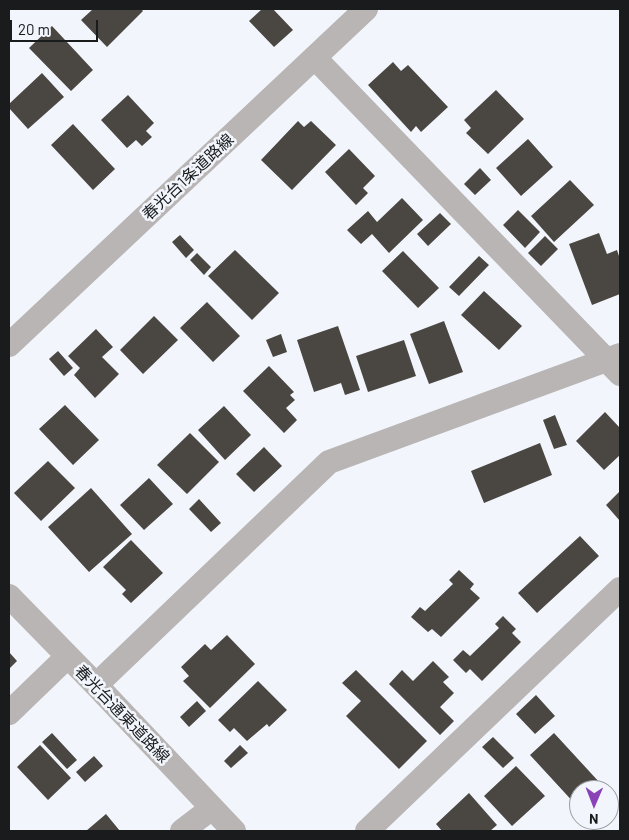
<!DOCTYPE html>
<html>
<head>
<meta charset="utf-8">
<style>
  body { margin:0 }
  #map { position:relative; width:629px; height:840px; overflow:hidden; background:#f2f6fc; font-family:Barlow,sans-serif }
  canvas { display:block }
  .frame { position:absolute; inset:0; border:10px solid #191b1d; pointer-events:none }
  .north { position:absolute; left:569px; top:780px; width:50px; height:50px; box-sizing:border-box; background:#f2f6fc; border:1px solid #9b9ea3; border-radius:50%; rotate:181deg; font-size:14px; font-weight:700; line-height:20px; text-align:center; color:#191b1d }
  .north::after { content:''; display:block; margin:auto; width:18px; height:22px; background:#8a43b6; clip-path:polygon(50% 0,100% 100%,50% 72%,0 100%) }
  .scale { position:absolute; left:10px; top:20px; width:88px; height:22px; box-sizing:border-box; border:2px solid #191b1d; border-top:0; padding-left:6px; font-size:15px; line-height:18px; white-space:nowrap; color:#191b1d; -webkit-text-stroke:4px #f2f6fc; paint-order:stroke }
</style>
</head>
<body>
<div id="map">
<canvas width="629" height="840"></canvas>
<div class="frame"></div>
<div class="north">N</div>
<div class="scale">20 m</div>
</div>
<script>
const context = document.querySelector('canvas').getContext('2d');
context.lineJoin = 'round';
function fill(path, color) {
  context.fillStyle = color;
  context.fill(path, 'evenodd');
}
function toPath(rows) {
  const path = new Path2D();
  for (const r of rows) {
    path.moveTo(r[0], r[1]);
    for (let i = 2; i < r.length; i += 2) path.lineTo(r[i], r[i + 1]);
  }
  return path;
}
function trace(path, color, width, dash) {
  context.strokeStyle = color;
  context.lineWidth = width;
  context.lineCap = dash ? 'butt' : 'round';
  context.setLineDash(dash || []);
  context.stroke(path);
}
function label(font, color, halo, rows, align = 'center') {
  context.font = font + ' Barlow,"Noto Sans JP",sans-serif';
  context.lineWidth = 5;
  context.setLineDash([]);
  context.textBaseline = 'middle';
  context.strokeStyle = halo;
  context.fillStyle = color;
  for (const [text, x, y, turn = 0] of rows) {
    context.save();
    context.translate(x, y);
    context.rotate((+turn || 0) * Math.PI / 180);
    context.textAlign = isNaN(turn) ? turn : align;
    if (halo) context.strokeText(text, 0, 0);
    context.fillText(text, 0, 0);
    context.restore();
  }
}
const building = toPath([
  [93,9,141,9,143,11,107,47,81,20],
  [262,9,273,9,293,30,274,47,249,21],
  [52,26,93,70,71,91,29,48],
  [393,62,401,71,408,65,448,107,421,132,416,126,411,132,368,85],
  [42,73,64,97,28,129,9,108,9,104],
  [496,90,524,119,488,154,466,133,471,128,464,120],
  [128,95,154,123,146,131,152,137,142,146,136,140,127,148,101,120],
  [298,121,304,127,311,121,336,145,292,190,261,160],
  [73,124,115,169,93,190,51,145],
  [528,139,553,167,521,196,496,168],
  [349,149,375,176,363,188,368,193,356,205,325,172],
  [480,168,491,180,475,195,464,184],
  [570,180,594,205,554,242,531,216],
  [402,198,423,220,389,253,372,234,361,244,347,230,368,211,377,222],
  [518,210,540,232,525,248,503,225],
  [440,213,451,224,428,246,417,234],
  [599,233,607,254,617,250,620,259,620,294,592,305,569,244],
  [180,235,194,250,186,258,172,242],
  [545,236,558,249,541,266,528,253],
  [235,250,279,293,252,320,208,276],
  [403,251,439,288,418,308,382,271],
  [197,253,211,267,204,275,190,260],
  [479,256,489,265,459,296,449,287],
  [484,291,522,326,499,350,461,315],
  [207,302,240,336,213,362,180,328],
  [154,316,178,340,143,374,120,350],
  [444,321,463,372,429,384,410,334],
  [338,326,360,390,345,395,341,383,314,392,297,340],
  [96,329,113,347,102,357,119,374,95,398,74,375,80,368,68,356],
  [281,334,287,352,273,357,266,340],
  [404,340,416,376,368,392,356,356],
  [58,351,73,368,64,376,49,359],
  [269,366,294,392,290,395,295,400,286,408,297,420,284,433,243,391],
  [65,405,99,440,73,465,39,429],
  [224,406,251,435,225,460,198,430],
  [605,412,620,428,620,455,604,470,576,441],
  [555,415,567,445,554,449,543,420],
  [190,433,219,462,187,494,157,465],
  [540,443,552,475,484,503,471,471],
  [264,447,282,466,254,492,236,474],
  [48,461,75,488,41,521,14,493],
  [149,478,173,504,144,530,120,505],
  [91,488,132,534,89,572,48,527],
  [619,492,620,493,620,521,606,505],
  [199,499,221,523,211,532,189,509],
  [580,536,599,556,537,613,518,593],
  [131,540,163,573,131,603,122,594,126,590,103,567],
  [459,570,474,584,470,589,480,598,441,637,432,629,428,632,411,617,420,607,425,611,453,584,449,580],
  [503,616,516,629,512,633,521,642,482,681,470,669,466,673,453,660,463,650,470,656,499,628,495,624],
  [227,635,255,664,210,708,183,681,189,676,181,667,205,644,211,650],
  [9,652,17,661,9,669],
  [433,661,449,677,443,682,454,693,440,707,454,721,440,735,389,684,402,670,413,681],
  [356,670,427,741,399,769,346,716,361,701,342,683],
  [258,681,287,710,269,727,267,724,247,741,234,728,230,732,218,720],
  [536,695,555,716,535,734,516,714],
  [197,701,206,711,189,727,180,717],
  [52,733,77,760,67,769,42,742],
  [554,733,600,783,593,790,579,790,579,803,576,805,530,755],
  [493,737,514,758,503,768,482,747],
  [40,745,71,778,48,800,17,767],
  [240,745,248,753,231,768,224,761],
  [94,756,103,766,85,782,76,772],
  [516,766,545,796,512,826,484,796],
  [469,793,497,825,490,831,442,831,436,824],
  [106,814,120,831,86,831]
]);
const street = toPath([
  [315,58,620,374],
  [9,345,366,9],
  [9,596,96,685,234,831],
  [96,685,329,462,620,355],
  [9,713,67,657],
  [182,831,212,808],
  [367,831,620,589]
]);
const streetNames = [
  ["春光台1条道路線",188,177,-43],
  ["春光台通東道路線",122,714,46]
];
fill(building, '#4a4742');
trace(street, '#b8b5b4', 24);
label('16px', '#191b1d', '#f2f6fc', streetNames);
</script>
</body>
</html>
